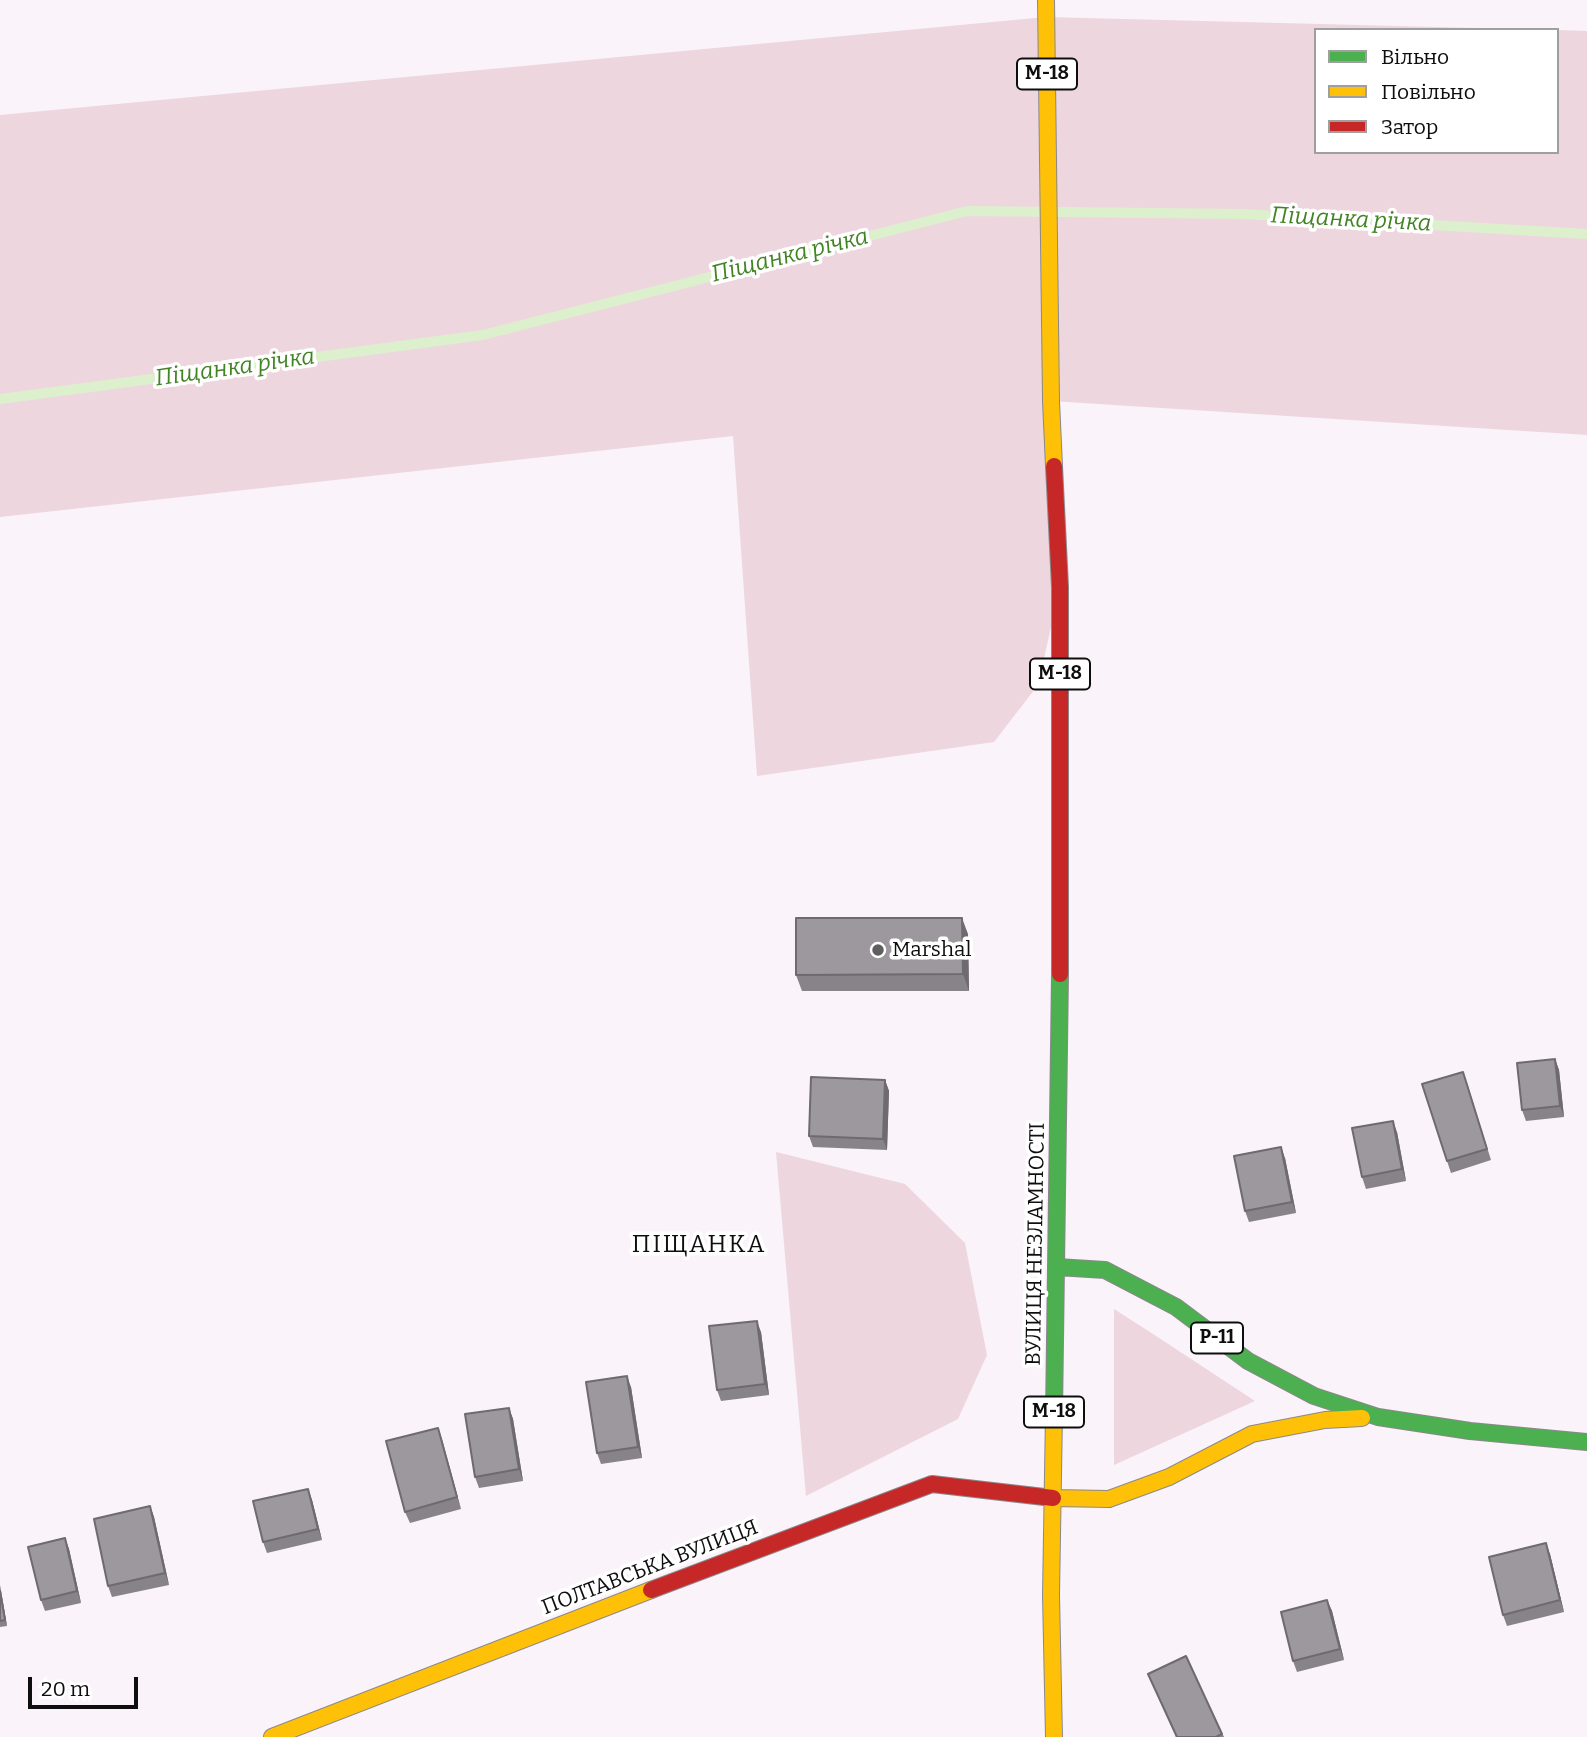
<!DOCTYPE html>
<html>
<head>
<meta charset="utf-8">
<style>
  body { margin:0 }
  #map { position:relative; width:1587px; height:1737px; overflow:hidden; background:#faf3fa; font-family:Bitter,serif }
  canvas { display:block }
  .legend { position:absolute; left:1314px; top:28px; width:245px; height:126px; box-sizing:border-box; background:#fff; border:2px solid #9f9f9f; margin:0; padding:9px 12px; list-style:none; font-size:21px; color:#0e0e0e }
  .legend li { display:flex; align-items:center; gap:14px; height:35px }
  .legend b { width:35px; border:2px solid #9f9f9f }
  .scale { position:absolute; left:28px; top:1677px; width:110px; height:32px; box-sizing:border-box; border:4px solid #0e0e0e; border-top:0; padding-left:9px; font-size:21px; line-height:24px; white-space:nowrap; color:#0e0e0e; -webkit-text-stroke:5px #fff; paint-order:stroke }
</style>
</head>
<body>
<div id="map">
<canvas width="1587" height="1737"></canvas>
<ul class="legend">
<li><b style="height:9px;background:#4caf50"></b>Вільно</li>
<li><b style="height:9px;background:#ffc107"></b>Повільно</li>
<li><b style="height:9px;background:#c62828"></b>Затор</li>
</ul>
<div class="scale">20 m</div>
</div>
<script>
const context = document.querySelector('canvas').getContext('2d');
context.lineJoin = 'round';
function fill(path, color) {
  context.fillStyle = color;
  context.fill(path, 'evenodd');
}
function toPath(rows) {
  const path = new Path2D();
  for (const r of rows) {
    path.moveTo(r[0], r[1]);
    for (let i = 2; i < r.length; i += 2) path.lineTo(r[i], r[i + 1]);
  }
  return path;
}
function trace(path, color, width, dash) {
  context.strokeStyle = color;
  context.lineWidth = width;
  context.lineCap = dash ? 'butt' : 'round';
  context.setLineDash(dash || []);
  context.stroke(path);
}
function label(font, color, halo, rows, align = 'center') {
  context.font = font + ' Bitter,serif';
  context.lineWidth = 7;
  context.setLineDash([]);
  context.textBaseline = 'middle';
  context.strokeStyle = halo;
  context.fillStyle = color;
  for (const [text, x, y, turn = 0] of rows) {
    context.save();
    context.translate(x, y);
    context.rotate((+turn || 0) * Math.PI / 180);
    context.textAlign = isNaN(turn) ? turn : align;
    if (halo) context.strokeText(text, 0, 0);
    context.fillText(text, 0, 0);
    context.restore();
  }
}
const green = toPath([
  [1046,17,1554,30,1316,30,1316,152,1557,152,1557,30,1587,31,1587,435,1051,401,1060,587,1038,685,994,742,757,776,733,436,0,517,0,115],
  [776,1152,905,1184,965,1243,987,1355,958,1419,806,1496],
  [1114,1309,1150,1332,1255,1401,1114,1465]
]);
const stream = toPath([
  [0,399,483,335,967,211,1243,214,1587,234]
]);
const fast = toPath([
  [1057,1267,1105,1270,1176,1307,1248,1361,1314,1396,1378,1417],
  [1054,1414,1060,974],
  [1378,1417,1470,1431,1587,1442]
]);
const slow = toPath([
  [1046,0,1051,401,1054,466],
  [1053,1498,1109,1499,1169,1477,1252,1434,1325,1420,1362,1418],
  [272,1737,651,1590],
  [1054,1737,1051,1595,1054,1414]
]);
const jam = toPath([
  [1054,466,1060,587,1060,974],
  [651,1590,932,1484,1053,1498]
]);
const wall = toPath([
  [968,934,969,991,802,991,796,975],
  [1555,1059,1559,1070,1564,1117,1526,1121,1522,1110],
  [885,1080,889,1091,887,1150,813,1147,809,1136],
  [1467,1083,1491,1160,1451,1173,1447,1161],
  [1397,1132,1406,1181,1366,1189,1362,1177],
  [1285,1158,1296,1213,1249,1222,1245,1211],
  [761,1332,769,1395,721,1401,717,1390],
  [631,1387,642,1458,601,1464,597,1453],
  [509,1408,513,1419,523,1481,479,1488,475,1477],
  [438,1428,461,1509,410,1523,405,1512],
  [308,1489,312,1500,322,1540,267,1553,263,1542],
  [150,1506,154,1517,169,1585,112,1597,108,1586],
  [65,1538,69,1549,81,1603,45,1611,41,1600],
  [1550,1554,1564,1612,1507,1626,1503,1615],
  [0,1585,7,1626,0,1627],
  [1327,1600,1332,1611,1344,1660,1297,1672,1293,1661],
  [1186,1656,1224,1737,1176,1737,1148,1674]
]);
const shadedWall = toPath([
  [962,918,968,934,969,991,963,974],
  [1555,1059,1559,1070,1564,1117,1560,1106],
  [885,1080,889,1091,887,1150,883,1139],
  [1393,1121,1397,1132,1406,1181,1402,1169],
  [1281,1147,1285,1158,1296,1213,1292,1202],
  [757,1321,761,1332,769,1395,765,1384],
  [627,1376,631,1387,642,1458,638,1447],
  [509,1408,513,1419,523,1481,519,1469],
  [438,1428,442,1439,461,1509,457,1497],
  [308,1489,312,1500,322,1540,318,1529],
  [150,1506,154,1517,169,1585,165,1573],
  [65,1538,69,1549,81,1603,77,1591],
  [1546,1543,1550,1554,1564,1612,1560,1600],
  [0,1585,7,1626,5,1620],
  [1327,1600,1332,1611,1344,1660,1340,1649]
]);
const building = toPath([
  [796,918,962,918,963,974,796,975,796,918],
  [1555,1059,1560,1106,1522,1110,1517,1063,1555,1059],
  [1463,1072,1487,1149,1447,1161,1422,1084,1463,1072],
  [811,1077,885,1080,883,1139,809,1136,811,1077],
  [1393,1121,1402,1169,1362,1177,1352,1128,1393,1121],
  [1281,1147,1292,1202,1245,1211,1234,1156,1281,1147],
  [757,1321,765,1384,717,1390,709,1326,757,1321],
  [627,1376,638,1447,597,1453,586,1382,627,1376],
  [509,1408,519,1469,475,1477,465,1414,509,1408],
  [438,1428,457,1497,405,1512,386,1441,438,1428],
  [308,1489,318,1529,263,1542,253,1501,308,1489],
  [150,1506,165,1573,108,1586,94,1519,150,1506],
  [65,1538,77,1591,41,1600,28,1547,65,1538],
  [1546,1543,1560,1600,1503,1615,1489,1557,1546,1543],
  [0,1591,5,1620,0,1621,0,1591],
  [1327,1600,1340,1649,1293,1661,1281,1612,1327,1600],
  [1186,1656,1222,1734,1216,1737,1177,1737,1148,1674,1186,1656]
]);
const markers = [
  [878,950,7,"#615e61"]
];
const shields = [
  [1047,74,60],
  [1060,674,60],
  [1217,1338,52],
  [1054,1412,60]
];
const shieldNames = [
  ["М-18",1047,74],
  ["М-18",1060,674],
  ["Р-11",1217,1338],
  ["М-18",1054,1412]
];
const poiNames = [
  ["Marshal",892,950]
];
const streetNames = [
  ["ВУЛИЦЯ НЕЗЛАМНОСТІ",1036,1244,-89],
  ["ПОЛТАВСЬКА ВУЛИЦЯ",650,1568,-21]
];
const waterNames = [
  ["Піщанка річка",1351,220,3],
  ["Піщанка річка",790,256,-14],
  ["Піщанка річка",235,368,-8]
];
const quarterNames = [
  ["ПІЩАНКА",699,1245]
];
fill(green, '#eed6de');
trace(stream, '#dcf0ce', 10);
trace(fast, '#8b888b', 18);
trace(slow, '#8b888b', 18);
trace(jam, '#8b888b', 18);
trace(fast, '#4caf50', 16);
trace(slow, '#ffc107', 16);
trace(jam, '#c62828', 16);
fill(wall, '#878388');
fill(shadedWall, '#6e6a6f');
fill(building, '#9d989e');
trace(building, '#6e6a6f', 2);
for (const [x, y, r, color] of markers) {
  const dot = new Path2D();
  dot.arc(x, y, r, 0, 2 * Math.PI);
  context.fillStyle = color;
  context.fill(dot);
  trace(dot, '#fff', 2.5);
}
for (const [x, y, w] of shields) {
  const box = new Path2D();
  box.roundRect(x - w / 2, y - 15.5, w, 31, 5);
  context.fillStyle = '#fff';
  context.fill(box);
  trace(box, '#0e0e0e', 2);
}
label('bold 19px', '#0e0e0e', null, shieldNames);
label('21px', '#0e0e0e', '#fff', poiNames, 'left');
label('21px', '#0e0e0e', '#fff', streetNames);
label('italic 23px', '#428324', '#fff', waterNames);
context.letterSpacing = '2px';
label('24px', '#0e0e0e', '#fff', quarterNames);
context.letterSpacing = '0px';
</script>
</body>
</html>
